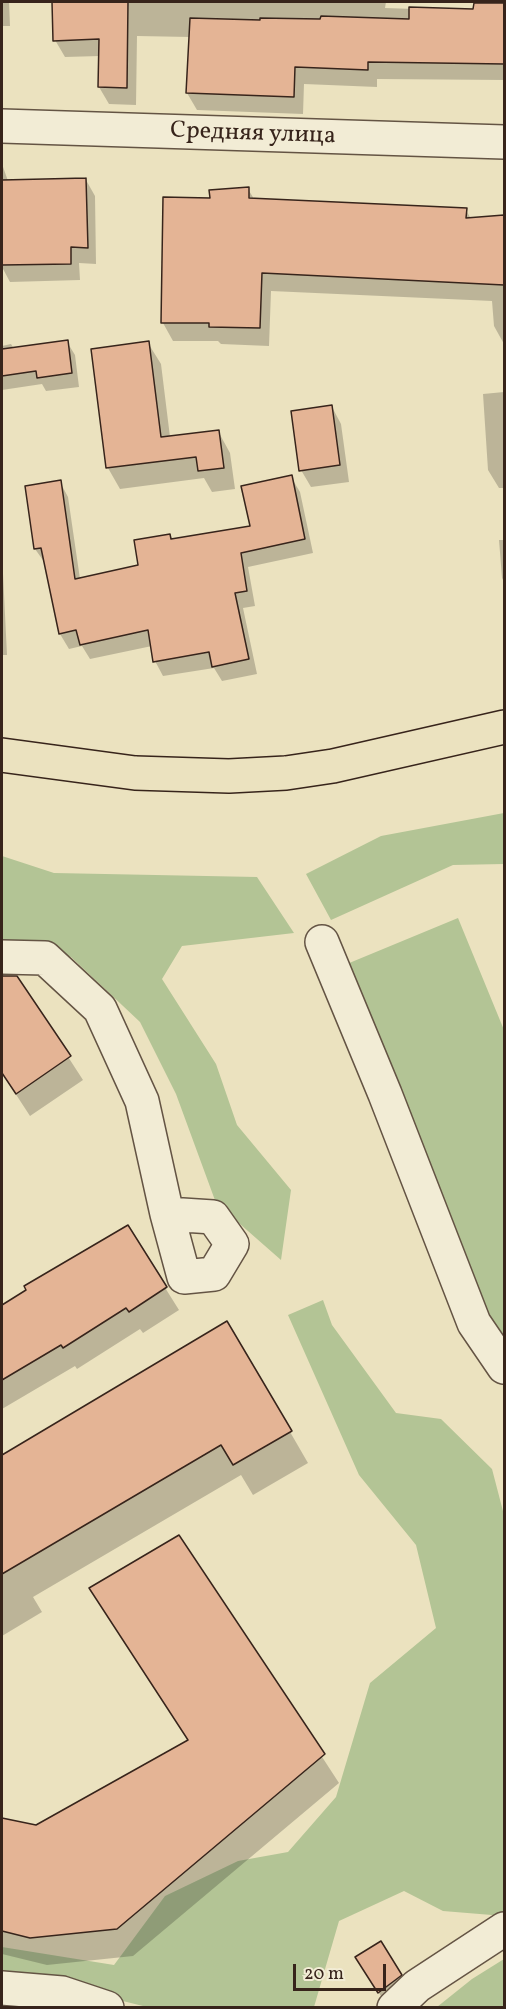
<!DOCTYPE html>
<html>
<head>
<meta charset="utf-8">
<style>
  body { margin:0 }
  #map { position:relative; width:506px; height:2009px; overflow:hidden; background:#ebe2bf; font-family:Vollkorn,serif }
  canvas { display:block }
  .frame { position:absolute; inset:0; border:3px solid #37241b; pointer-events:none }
  .scale { position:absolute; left:293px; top:1964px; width:93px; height:27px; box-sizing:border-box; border:3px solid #37241b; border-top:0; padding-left:8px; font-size:18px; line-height:21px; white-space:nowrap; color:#37241b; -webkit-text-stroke:4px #f2ecd5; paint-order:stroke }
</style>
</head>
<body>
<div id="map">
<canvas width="506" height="2009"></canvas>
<div class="frame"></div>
<div class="scale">20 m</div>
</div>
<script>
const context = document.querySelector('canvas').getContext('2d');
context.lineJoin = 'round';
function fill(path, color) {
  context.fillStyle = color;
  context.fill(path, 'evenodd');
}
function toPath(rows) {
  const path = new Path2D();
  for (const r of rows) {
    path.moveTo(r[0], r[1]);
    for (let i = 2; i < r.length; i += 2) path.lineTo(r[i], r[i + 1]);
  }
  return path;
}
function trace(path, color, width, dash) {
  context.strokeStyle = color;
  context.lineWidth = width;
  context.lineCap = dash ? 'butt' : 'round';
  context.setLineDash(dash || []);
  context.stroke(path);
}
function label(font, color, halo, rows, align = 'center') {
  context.font = font + ' Vollkorn,serif';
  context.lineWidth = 5;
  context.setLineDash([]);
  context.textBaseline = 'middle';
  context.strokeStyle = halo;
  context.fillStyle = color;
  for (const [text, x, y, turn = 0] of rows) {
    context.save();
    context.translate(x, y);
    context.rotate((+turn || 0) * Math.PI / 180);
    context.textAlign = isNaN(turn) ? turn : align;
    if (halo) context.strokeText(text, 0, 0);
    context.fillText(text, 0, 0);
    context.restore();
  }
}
const green = toPath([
  [504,813,504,864,453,865,331,920,306,874,381,836],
  [2,856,54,873,257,877,294,933,182,946,162,979,216,1064,237,1125,291,1190,281,1260,216,1203,176,1094,140,1022,71,957,14,943,2,947],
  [458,918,504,1030,504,1336,495,1339,342,966],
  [323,1300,332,1325,396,1413,441,1419,492,1469,504,1515,504,1916,443,1911,404,1891,339,1921,314,2007,147,2007,46,1982,2,1976,2,1947,114,1965,165,1896,238,1861,288,1852,336,1797,370,1683,436,1628,416,1545,359,1475,288,1315],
  [504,1959,504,2007,437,2007,472,1979]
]);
const shadow = toPath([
  [2,2,9,2,10,26,2,26],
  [54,2,386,2,385,8,475,11,475,4,504,4,504,80,377,79,377,87,304,84,303,114,197,110,187,93,190,37,137,36,136,105,109,104,99,87,100,56,65,57,55,40],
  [2,164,8,181,86,180,95,196,96,264,79,263,80,280,10,282,2,267],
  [248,189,254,199,466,210,471,219,504,217,504,344,494,326,492,301,271,291,269,346,221,344,218,341,173,341,163,323,212,199],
  [67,342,75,355,79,387,46,391,42,384,2,390,2,346,11,344,14,349],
  [148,343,161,364,170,437,218,431,230,453,235,489,212,492,204,478,120,489,108,468],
  [504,392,504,488,499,488,488,470,483,394],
  [332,407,341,424,349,482,311,487,301,470],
  [291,477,300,492,313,553,248,567,255,606,243,608,257,674,222,681,214,668,163,676,155,661,152,646,90,659,82,646,69,649,60,634,45,563,35,549,60,482,68,497,80,579,140,567,170,535,173,540,251,527],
  [499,540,504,540,504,582,502,578],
  [2,553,7,655,2,655],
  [5,977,17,978,83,1080,30,1116,2,1073,2,979],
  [127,1227,179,1310,143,1333,140,1329,77,1369,75,1366,2,1409,2,1306],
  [227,1323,308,1463,253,1495,241,1475,33,1597,42,1612,2,1636,2,1456],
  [179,1537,339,1783,133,1956,47,1965,2,1954,2,1820,36,1827,189,1742,91,1588],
  [362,1966,400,1975,405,1984,384,2001]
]);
const building = toPath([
  [52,2,128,2,127,88,98,87,99,39,53,41,52,2],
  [474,3,504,3,504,64,368,62,368,70,295,67,294,97,186,93,190,18,260,20,260,18,320,19,321,16,409,19,409,7,473,9,474,3],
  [86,178,88,248,71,247,71,264,2,265,2,180,86,178],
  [249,187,249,198,467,208,466,218,504,215,504,285,262,273,260,328,209,327,209,323,161,323,163,197,210,198,209,190,249,187],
  [68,340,72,373,37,378,36,371,2,376,2,349,68,340],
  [149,341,161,437,219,430,224,468,198,471,196,457,106,468,91,349,149,341],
  [332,405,340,465,299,471,291,411,332,405],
  [292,475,305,539,241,553,247,591,235,593,249,659,212,667,209,652,153,662,148,630,80,645,76,630,59,634,41,548,34,549,25,486,61,480,75,579,138,565,134,540,170,534,171,539,250,526,241,486,292,475],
  [2,976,17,976,71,1056,16,1094,2,1073,2,976],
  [128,1225,167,1287,129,1312,126,1308,63,1348,61,1345,2,1380,2,1305,26,1290,24,1286,128,1225],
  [227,1321,292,1431,233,1465,221,1445,2,1574,2,1455,227,1321],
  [179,1535,325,1754,117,1929,30,1938,2,1931,2,1818,36,1825,188,1740,89,1588,179,1535],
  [381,1941,402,1975,378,1993,355,1957,381,1941]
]);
const minor = toPath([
  [2,126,504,142],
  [322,942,385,1094,474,1323,504,1367],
  [2,957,45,958,100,1009,142,1101,167,1214,184,1277,214,1274,232,1244,213,1217,167,1214],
  [2,1988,62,1993,107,2008],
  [394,2008,417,1986,504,1929]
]);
const major = toPath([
  [2,755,135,773,229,776,286,773,333,766,504,727]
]);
const streetNames = [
  ["Средняя улица",253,135,2]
];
fill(green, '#b3c495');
fill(shadow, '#0003');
fill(building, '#e4b495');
trace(building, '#37241b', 1.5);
trace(minor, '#645444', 36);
trace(major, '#37241b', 36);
trace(minor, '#f2ecd5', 33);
trace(major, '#ebe2bf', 33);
label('24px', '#37241b', '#f2ecd5', streetNames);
</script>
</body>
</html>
